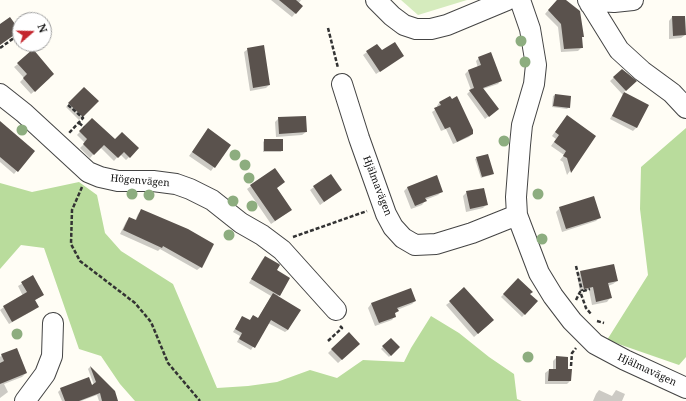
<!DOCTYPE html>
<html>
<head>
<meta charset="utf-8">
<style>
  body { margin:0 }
  #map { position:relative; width:686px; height:401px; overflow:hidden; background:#fffdf5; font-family:"Noto Serif",serif }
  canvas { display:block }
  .north { position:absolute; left:12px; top:12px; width:40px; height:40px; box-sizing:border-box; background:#fff; border:1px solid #a0a0a0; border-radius:50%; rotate:70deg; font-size:11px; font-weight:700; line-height:16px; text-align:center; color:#111 }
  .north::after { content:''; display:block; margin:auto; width:14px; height:18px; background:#c4262e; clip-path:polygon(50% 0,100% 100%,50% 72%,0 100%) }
</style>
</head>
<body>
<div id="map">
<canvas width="686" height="401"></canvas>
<div class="north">N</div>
</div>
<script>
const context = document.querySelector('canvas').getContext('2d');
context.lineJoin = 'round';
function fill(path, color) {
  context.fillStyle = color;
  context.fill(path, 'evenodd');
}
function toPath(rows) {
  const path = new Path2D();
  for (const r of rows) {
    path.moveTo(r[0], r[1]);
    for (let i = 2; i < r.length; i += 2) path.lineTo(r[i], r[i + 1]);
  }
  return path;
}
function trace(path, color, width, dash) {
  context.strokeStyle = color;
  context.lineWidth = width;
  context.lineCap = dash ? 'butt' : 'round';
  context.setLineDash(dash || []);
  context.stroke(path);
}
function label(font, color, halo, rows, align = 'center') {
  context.font = font + ' "Noto Serif",serif';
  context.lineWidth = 4;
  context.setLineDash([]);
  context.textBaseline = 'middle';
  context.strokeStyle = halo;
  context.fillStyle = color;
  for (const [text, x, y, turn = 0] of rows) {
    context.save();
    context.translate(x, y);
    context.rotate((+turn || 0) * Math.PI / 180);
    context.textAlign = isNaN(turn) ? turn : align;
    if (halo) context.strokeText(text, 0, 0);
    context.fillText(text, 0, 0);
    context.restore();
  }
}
const green = toPath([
  [401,0,467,0,418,15]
]);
const forest = toPath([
  [686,128,686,357,679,365,607,340,648,275,640,209,641,167],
  [79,182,97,195,105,233,121,251,173,284,217,388,248,386,277,382,310,370,337,378,363,360,404,362,411,348,431,316,459,333,489,357,514,374,517,399,522,401,135,401,120,384,101,356,79,349,44,248,21,245,0,269,0,183,32,192]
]);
const shadow = toPath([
  [271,0,301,0,299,3,302,6,292,17],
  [557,0,564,0,583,36,581,39,582,47,578,51,561,52,558,27,545,14],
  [672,17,685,35,681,38,669,39,669,21],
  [248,49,269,85,266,88,250,91,244,52],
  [381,51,403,56,376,74,363,55,367,52],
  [479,58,501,80,498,84,483,89,494,112,485,119,467,94,471,90,465,74,468,71,478,68,476,61],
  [18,64,50,78,31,94,20,82,24,78,14,67],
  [622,70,635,81,623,93,648,105,637,127,633,131,610,119,623,95,610,81],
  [84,88,98,101,79,120,66,107],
  [555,95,569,107,567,109,552,107,553,96],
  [450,97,472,134,469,137,453,144,446,129,441,131,432,112,438,108,437,106,439,103],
  [279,118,306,132,302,135,276,137,275,122],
  [92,119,114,141,138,148,126,160,120,154,114,161,100,147,90,158,80,148,85,143,77,135],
  [564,120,595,136,567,175,563,162,560,160,564,155,551,146,556,139,552,136],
  [0,126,34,151,14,174,0,162],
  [205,133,230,145,211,171,189,156],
  [265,140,282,150,281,152,263,152,263,142],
  [477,158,493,173,491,175,481,178,475,159],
  [251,186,276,188,287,213,271,224,247,189],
  [314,187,341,190,320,205,310,190],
  [408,187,442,191,438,195,425,200,425,201,422,205,411,209,404,191],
  [467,192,487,204,483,208,466,212,463,196],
  [560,208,600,217,596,221,562,232,556,212],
  [142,210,201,267,197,270,160,249,158,251,120,234,126,222,129,218,135,221,138,214],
  [265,257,276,271,279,295,277,297,288,330,285,332,268,323,251,350,237,342,240,336,233,332,242,317,249,321,253,316,258,319,271,296,249,283,262,260],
  [580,272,617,281,613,284,608,286,610,298,607,302,592,305,589,290,580,292,577,275],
  [33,277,43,295,34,301,37,306,34,310,9,324,0,310,4,307,23,296,18,286],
  [518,279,529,294,537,301,522,317,501,297],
  [411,289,415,301,412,304,397,310,397,311,394,314,395,316,392,320,375,326,368,308,371,304],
  [450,302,489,324,474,337,446,305],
  [349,333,359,344,338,363,328,353],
  [391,339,398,347,389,357,381,349],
  [2,355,26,373,22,377,4,384,8,392,0,398,0,357],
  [557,357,567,370,570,381,567,384,545,384,545,373,549,370,553,370,553,361],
  [90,367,113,391,116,401,99,401,97,395,81,401,62,401,58,392,61,389,91,387,94,385,88,369],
  [599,390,612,396,616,390,625,394,622,401,593,401,596,394]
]);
const building = toPath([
  [279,0,296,0,303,6,296,14],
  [557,0,566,0,580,11,584,37,582,37,583,48,564,49,561,24,548,10],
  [672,16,685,16,686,35,673,36],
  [10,17,20,31,0,45,0,24],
  [395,42,404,56,380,72,366,51,377,44,382,50],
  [264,45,270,85,253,88,247,48],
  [33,49,54,74,35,92,23,78,27,74,17,63],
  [491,52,502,81,483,88,499,109,489,117,469,90,474,88,468,70,481,65,478,57],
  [622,69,637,81,626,91,613,77],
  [84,87,99,101,83,117,68,103],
  [624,92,649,105,637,128,612,116],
  [555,94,571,96,570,108,553,106],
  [450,96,452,99,457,96,473,130,473,134,457,142,450,127,445,129,434,108,441,105,439,102],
  [567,115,596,136,571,173,567,158,563,156,566,151,554,142,559,135,555,132],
  [306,116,307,132,279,134,278,117],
  [92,118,115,139,122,132,139,148,130,158,124,152,118,158,104,145,94,155,83,144,87,139,79,131],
  [0,121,35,151,18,172,0,157],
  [208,128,231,145,215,168,192,152],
  [264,139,283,139,283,151,264,151],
  [488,154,494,174,482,177,476,157],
  [275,168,285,182,277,188,292,210,275,221,250,185],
  [331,174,342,190,324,202,313,186],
  [437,175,443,192,425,198,427,201,415,206,407,187],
  [484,188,488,205,470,209,466,191],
  [594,196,601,218,566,229,559,207],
  [141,209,188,229,214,244,202,268,163,246,162,248,123,230,129,217,136,220],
  [265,256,279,264,280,265,277,270,290,278,280,296,251,279],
  [614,264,618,281,608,283,612,298,596,302,593,287,584,289,580,271],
  [33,275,44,295,35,300,39,307,12,322,3,306,27,292,21,282],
  [518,278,533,292,530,294,538,301,525,315,503,294],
  [464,287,494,320,478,334,449,301],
  [411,288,416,301,397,308,399,311,395,313,396,317,379,323,371,303],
  [273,293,301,310,288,330,271,320,255,348,239,339,242,333,235,329,242,316,250,320,253,315,258,318],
  [349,332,360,344,342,360,331,349],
  [391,338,400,347,391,356,382,346],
  [17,348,27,373,0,384,0,363,4,361,1,354],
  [556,356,568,357,568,369,572,369,571,381,548,381,549,369,556,369],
  [90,366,115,391,118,401,102,401,100,393,79,401,65,401,60,388,89,377,92,385,96,382]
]);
const path = toPath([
  [328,28,338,68],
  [0,48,18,35],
  [68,105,83,118,69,133],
  [79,123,84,127],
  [82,187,72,210,71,244,80,261,135,303,151,322,168,363,200,401],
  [293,237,367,211],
  [576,266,582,291],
  [581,294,586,308,591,314],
  [576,300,580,292,590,289],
  [597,321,604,323],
  [328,341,342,328,340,326],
  [571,366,572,353,576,348]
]);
const minor = toPath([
  [376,0,392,16,404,25,416,29,431,29,447,25,507,0],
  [520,0,530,29,536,65,534,84,522,125,520,145,516,197,517,215,539,273,553,296,572,321,595,344,625,360,686,388],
  [588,0,619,50,642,71,672,93,686,108],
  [590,4,598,1,614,2,633,0],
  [342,84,359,138,386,214,393,227,403,238,415,245,436,244,472,233,517,215],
  [0,94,24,113,88,172,100,177,118,181,153,181,176,184,190,189,212,200,241,223,262,235,282,250,336,310],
  [25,401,45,374,52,356,53,323]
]);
const trees = [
  [521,41],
  [525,62],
  [22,130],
  [504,141],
  [235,155],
  [245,165],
  [249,178],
  [132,194],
  [538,194],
  [149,195],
  [233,201],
  [252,206],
  [229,235],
  [542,239],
  [17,334],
  [528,357]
];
const streetNames = [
  ["Högenvägen",140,181,5],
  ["Hjälmavägen",377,186,69],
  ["Hjälmavägen",647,370,25]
];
fill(green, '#d5ebbd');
fill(forest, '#b9dc9c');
fill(shadow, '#0003');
fill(building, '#5a524d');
trace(minor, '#444', 22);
trace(path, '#333', 2.5, [4, 2]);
trace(minor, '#fff', 20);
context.fillStyle = '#8dad7f';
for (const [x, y] of trees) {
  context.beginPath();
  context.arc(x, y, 5.5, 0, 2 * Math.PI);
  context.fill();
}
label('10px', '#111', '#fff', streetNames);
</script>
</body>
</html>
